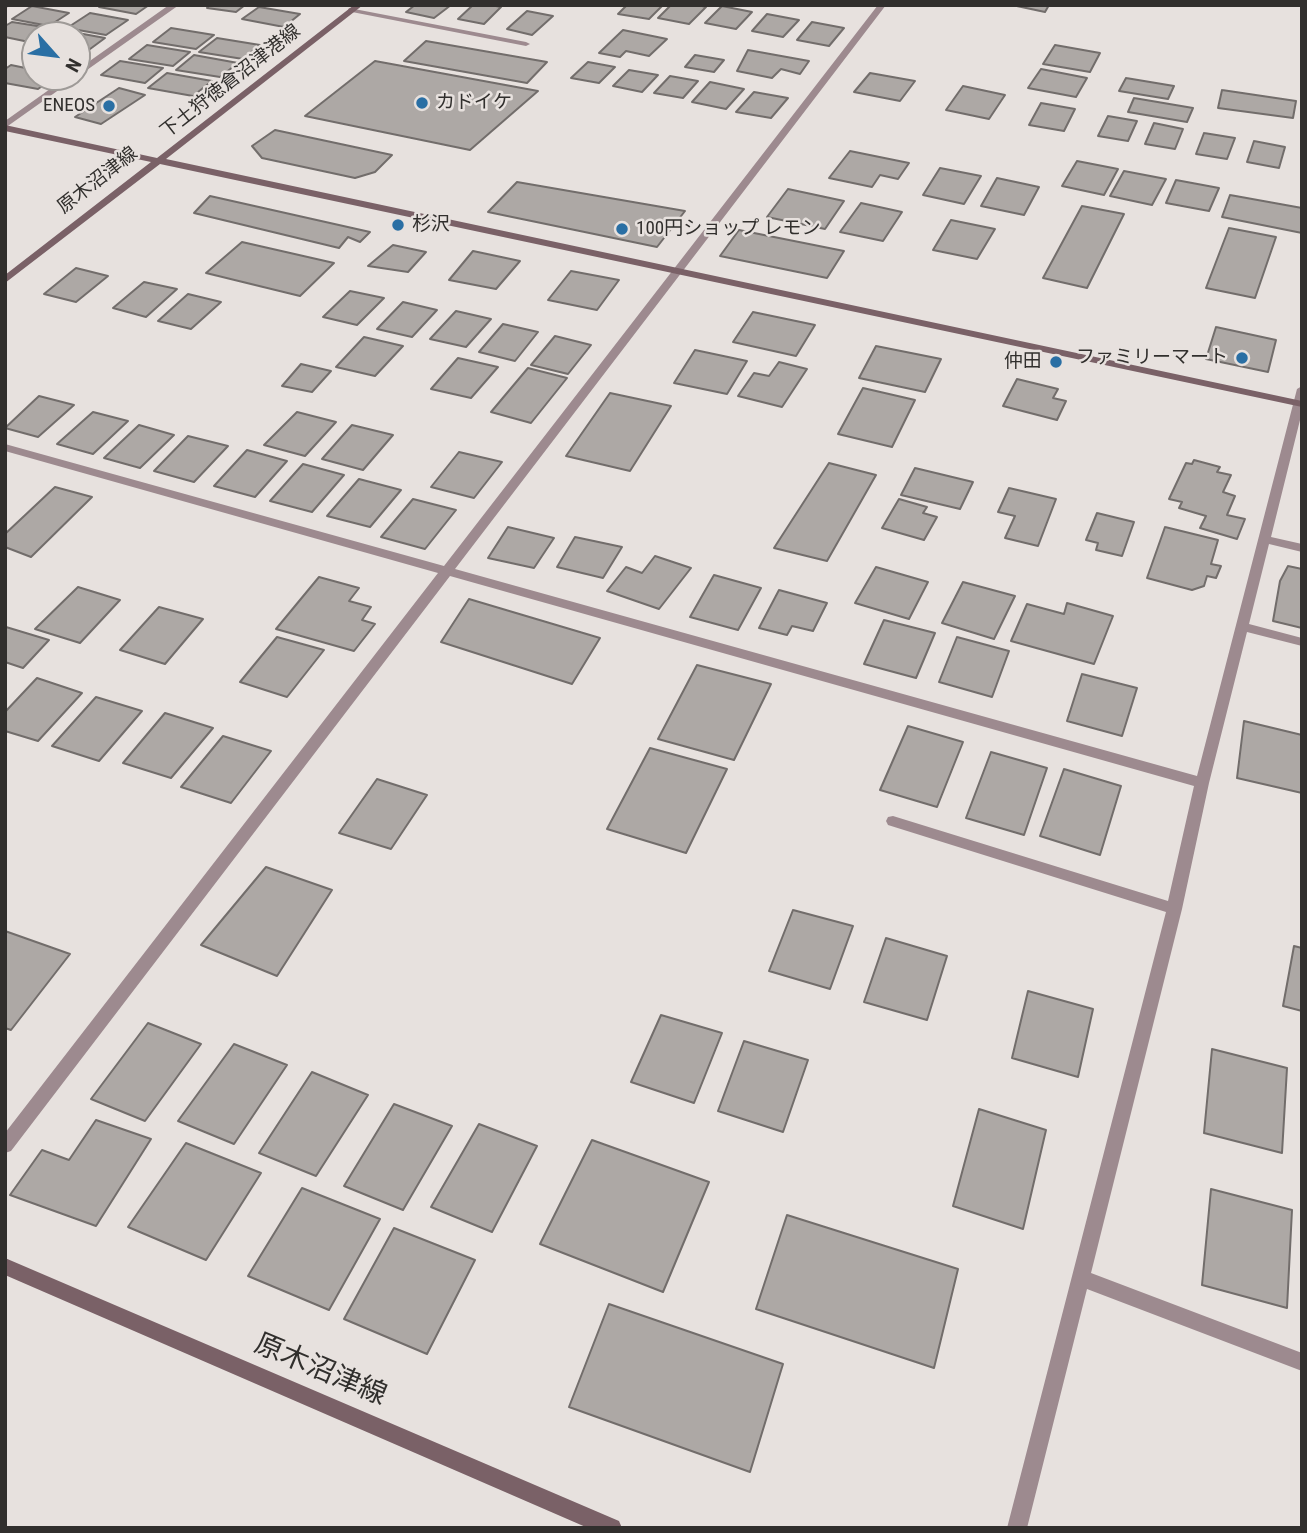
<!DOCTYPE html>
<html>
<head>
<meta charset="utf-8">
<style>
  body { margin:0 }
  #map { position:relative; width:1307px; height:1533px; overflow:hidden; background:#e7e1de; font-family:"Roboto Condensed",sans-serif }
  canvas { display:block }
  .frame { position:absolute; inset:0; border:7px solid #312f2d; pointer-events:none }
  .north { position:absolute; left:21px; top:21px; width:70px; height:70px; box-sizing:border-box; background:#e7e1de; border:2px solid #9e9a97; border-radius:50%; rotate:118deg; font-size:19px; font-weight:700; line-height:28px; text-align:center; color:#312f2d }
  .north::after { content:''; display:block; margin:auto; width:24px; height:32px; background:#2a6fa4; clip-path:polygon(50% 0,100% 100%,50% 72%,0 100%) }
</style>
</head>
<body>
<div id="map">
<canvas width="1307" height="1533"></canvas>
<div class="frame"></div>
<div class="north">N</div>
</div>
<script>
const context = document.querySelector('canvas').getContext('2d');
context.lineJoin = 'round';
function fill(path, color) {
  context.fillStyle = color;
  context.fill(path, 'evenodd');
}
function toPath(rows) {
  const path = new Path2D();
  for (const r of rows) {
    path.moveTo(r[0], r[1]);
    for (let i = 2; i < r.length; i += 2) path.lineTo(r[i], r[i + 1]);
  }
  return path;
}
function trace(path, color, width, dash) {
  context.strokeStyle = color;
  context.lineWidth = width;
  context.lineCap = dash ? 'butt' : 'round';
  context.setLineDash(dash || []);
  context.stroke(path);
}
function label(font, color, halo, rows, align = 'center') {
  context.font = font + ' "Roboto Condensed","Noto Sans JP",sans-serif';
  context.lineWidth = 5;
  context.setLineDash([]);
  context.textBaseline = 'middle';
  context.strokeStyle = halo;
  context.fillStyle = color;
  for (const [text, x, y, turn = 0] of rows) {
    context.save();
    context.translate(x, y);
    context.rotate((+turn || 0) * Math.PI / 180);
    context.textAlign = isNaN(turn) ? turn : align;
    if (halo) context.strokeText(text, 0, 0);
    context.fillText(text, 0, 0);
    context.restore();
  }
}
const building = toPath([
  [102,5,149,5,136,14,99,7,102,5],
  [210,5,245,5,236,12,207,8,210,5],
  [415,5,451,5,434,18,406,12,415,5],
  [473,5,491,5,501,7,484,24,458,19,473,5],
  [627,5,663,5,649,19,618,14,627,5],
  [671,5,698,5,706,7,689,24,658,18,671,5],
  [1012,5,1049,5,1045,12,1012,5],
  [32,6,69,13,49,26,12,19,32,6],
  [722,6,752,12,736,29,705,23,722,6],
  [259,7,300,14,284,27,242,19,259,7],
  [527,11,553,16,532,35,507,29,527,11],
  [90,13,128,20,106,35,67,28,90,13],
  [767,14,799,20,783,37,752,31,767,14],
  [12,22,50,28,35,35,29,42,5,37,5,26,12,22],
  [812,22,844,28,829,46,797,40,812,22],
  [171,28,214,35,196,49,153,42,171,28],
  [623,30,667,39,649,56,626,51,620,57,599,53,623,30],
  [67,31,105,38,86,52,77,50,77,35,61,35,67,31],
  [217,38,260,45,243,59,199,52,217,38],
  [426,41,547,62,527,83,404,61,426,41],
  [147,45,190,52,173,66,129,59,147,45],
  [1055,45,1100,53,1090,72,1043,64,1055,45],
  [748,50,809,61,800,74,781,69,772,78,737,71,748,50],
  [194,55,238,63,220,77,176,70,194,55],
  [695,55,724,60,714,72,685,67,695,55],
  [120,61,163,68,145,83,101,75,120,61],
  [375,61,538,91,470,150,305,116,375,61],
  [588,62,615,67,599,83,571,78,588,62],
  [11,65,35,70,35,77,55,77,38,89,5,83,5,69,11,65],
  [1041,69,1087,78,1076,97,1028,88,1041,69],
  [629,70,658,75,642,92,613,86,629,70],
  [167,73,212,81,193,96,148,88,167,73],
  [870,73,915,81,900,101,854,92,870,73],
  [670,76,698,81,683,98,654,93,670,76],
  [1126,78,1174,86,1168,99,1119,91,1126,78],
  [710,82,744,89,726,109,692,102,710,82],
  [963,86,1005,95,989,119,946,110,963,86],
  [119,88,145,95,101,124,75,117,119,88],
  [1222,90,1296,101,1293,118,1218,108,1222,90],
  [754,92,788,98,771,118,736,112,754,92],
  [1134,98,1193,108,1187,122,1128,112,1134,98],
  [1041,103,1075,109,1064,131,1029,125,1041,103],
  [1108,116,1137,121,1128,141,1098,136,1108,116],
  [1154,123,1183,129,1175,149,1145,144,1154,123],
  [275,130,392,155,375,172,355,178,262,158,252,146,275,130],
  [1204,133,1235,138,1227,159,1196,154,1204,133],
  [1254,141,1285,147,1279,168,1247,162,1254,141],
  [850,151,909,163,898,179,880,175,872,187,829,178,850,151],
  [1077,161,1118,169,1104,195,1062,186,1077,161],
  [940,168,981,176,964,204,923,195,940,168],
  [1124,171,1166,179,1152,205,1110,196,1124,171],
  [997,178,1039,187,1024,215,981,206,997,178],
  [1176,180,1219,188,1209,211,1166,203,1176,180],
  [517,182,685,211,657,247,488,212,517,182],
  [788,189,844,201,825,229,767,217,788,189],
  [1230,195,1302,208,1302,233,1222,217,1230,195],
  [210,196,370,232,360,242,348,237,339,248,194,213,210,196],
  [861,203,902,212,883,241,840,232,861,203],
  [1082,206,1124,214,1087,288,1043,278,1082,206],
  [951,220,995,229,977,259,933,250,951,220],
  [1229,228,1276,237,1255,298,1206,288,1229,228],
  [739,230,844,251,827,278,720,256,739,230],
  [242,242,334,263,300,296,206,273,242,242],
  [393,245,426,252,408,272,368,266,393,245],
  [473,251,520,261,496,289,449,280,473,251],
  [76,268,108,276,76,302,44,294,76,268],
  [571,271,619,280,597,310,548,300,571,271],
  [144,282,177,289,146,317,113,308,144,282],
  [350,291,384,298,357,325,323,317,350,291],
  [188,294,221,302,191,329,158,321,188,294],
  [403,302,437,310,412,337,377,329,403,302],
  [456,311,491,319,466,347,430,339,456,311],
  [753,312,815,325,796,356,733,342,753,312],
  [503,324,538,332,515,361,479,352,503,324],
  [1216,327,1276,340,1268,372,1206,359,1216,327],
  [555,336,591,345,568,374,531,365,555,336],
  [364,337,403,346,375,376,336,367,364,337],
  [876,346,941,359,925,392,859,378,876,346],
  [695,350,747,361,727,394,674,383,695,350],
  [458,358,498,367,471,398,431,389,458,358],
  [779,362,807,369,782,407,738,396,754,373,769,376,779,362],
  [301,364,331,371,312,392,282,386,301,364],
  [528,368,567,378,531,423,491,412,528,368],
  [1017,379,1058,389,1053,398,1066,401,1057,420,1003,406,1017,379],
  [863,388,915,400,892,447,838,434,863,388],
  [610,393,671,406,630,471,566,456,610,393],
  [39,396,74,405,38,437,5,428,39,396],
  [93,412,128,421,93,454,57,444,93,412],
  [297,412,336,422,305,456,264,445,297,412],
  [139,425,174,435,140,468,104,458,139,425],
  [352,425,393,435,363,470,322,459,352,425],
  [188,436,228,446,194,482,154,471,188,436],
  [247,450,287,461,255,497,214,486,247,450],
  [459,452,502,462,474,498,431,487,459,452],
  [1194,460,1220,467,1217,472,1231,475,1223,492,1235,496,1227,515,1245,519,1237,539,1200,528,1206,516,1179,508,1182,502,1169,499,1186,463,1192,464,1194,460],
  [829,463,876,475,827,561,774,548,829,463],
  [303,464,344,475,312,512,270,501,303,464],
  [915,468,973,482,960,509,901,495,915,468],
  [359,479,401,490,370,527,327,516,359,479],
  [55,487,92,497,31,557,5,547,5,534,55,487],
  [1009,488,1056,499,1038,546,1005,538,1015,516,998,512,1009,488],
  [413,499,456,510,425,549,381,537,413,499],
  [899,499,927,507,923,513,937,517,924,540,882,528,899,499],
  [1097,513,1134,522,1122,556,1096,550,1098,543,1086,540,1097,513],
  [508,527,554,538,534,568,488,558,508,527],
  [1165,527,1218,540,1211,564,1221,566,1216,578,1207,576,1204,586,1192,590,1147,578,1165,527],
  [575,537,622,547,603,578,557,567,575,537],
  [655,556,691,568,659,609,607,591,626,567,642,573,655,556],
  [1288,566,1302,569,1302,628,1273,621,1280,581,1288,566],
  [876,567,928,582,909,619,855,603,876,567],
  [714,575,761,588,738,630,690,617,714,575],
  [319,577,359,588,349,601,371,607,362,620,375,624,354,651,276,629,319,577],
  [963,582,1015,596,994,639,942,623,963,582],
  [78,587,120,600,80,643,35,629,78,587],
  [779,590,827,603,813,631,792,626,787,635,759,628,779,590],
  [469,599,600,638,572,684,441,642,469,599],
  [1067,603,1113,616,1094,664,1011,641,1027,604,1064,614,1067,603],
  [159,607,203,619,165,664,120,650,159,607],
  [884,620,935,633,916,678,864,664,884,620],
  [6,627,49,640,23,668,5,662,6,627],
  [277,637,324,650,287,697,240,682,277,637],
  [957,637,1009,651,992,697,939,682,957,637],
  [697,665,771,684,734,760,658,739,697,665],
  [1082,674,1137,688,1122,736,1067,721,1082,674],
  [37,678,82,693,38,741,5,731,5,712,37,678],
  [96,697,142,711,99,761,52,746,96,697],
  [165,713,213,728,171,778,123,763,165,713],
  [1244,721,1302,735,1302,793,1237,778,1244,721],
  [908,726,963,742,937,807,880,790,908,726],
  [223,736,271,751,231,803,181,787,223,736],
  [650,748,727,769,686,853,607,829,650,748],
  [991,752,1047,768,1024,835,966,818,991,752],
  [1064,769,1121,786,1100,855,1040,836,1064,769],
  [377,779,427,795,391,849,339,833,377,779],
  [266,867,332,890,277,976,201,945,266,867],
  [793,910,853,926,830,989,769,971,793,910],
  [5,931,70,954,11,1030,5,1028,5,931],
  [886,938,947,956,927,1020,864,1002,886,938],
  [1294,946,1302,948,1302,1011,1283,1006,1294,946],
  [1028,991,1093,1009,1078,1077,1012,1058,1028,991],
  [661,1015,722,1033,694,1103,631,1082,661,1015],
  [148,1023,201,1044,145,1121,91,1099,148,1023],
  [744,1041,808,1060,783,1132,718,1111,744,1041],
  [234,1044,287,1065,234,1144,178,1121,234,1044],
  [1212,1049,1287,1068,1282,1153,1204,1133,1212,1049],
  [312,1072,368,1095,316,1176,259,1153,312,1072],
  [394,1104,452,1126,403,1210,344,1186,394,1104],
  [979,1109,1046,1130,1023,1229,953,1206,979,1109],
  [96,1120,151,1139,96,1226,10,1195,42,1150,69,1160,96,1120],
  [479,1124,537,1146,492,1232,431,1207,479,1124],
  [592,1140,709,1182,663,1292,540,1244,592,1140],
  [186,1143,261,1173,206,1260,128,1227,186,1143],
  [302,1188,380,1219,329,1310,248,1276,302,1188],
  [1211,1189,1292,1210,1287,1308,1202,1285,1211,1189],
  [787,1215,958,1269,934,1368,756,1309,787,1215],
  [394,1228,475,1260,427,1354,344,1319,394,1228],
  [609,1304,783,1364,750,1472,569,1407,609,1304]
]);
const street = toPath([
  [5,5,11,5,5,9,5,5],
  [169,5,179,5,77,77,77,70,169,5],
  [878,5,886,5,455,569,1197,776,1297,389,1302,386,1302,412,1271,537,1302,544,1302,552,1269,544,1249,624,1302,638,1302,646,1247,632,1209,783,1182,909,1091,1273,1302,1353,1302,1371,1087,1289,1027,1528,1007,1528,1166,912,888,825,886,821,888,817,893,816,1168,901,1194,786,450,576,11,1151,5,1153,5,1133,438,573,5,451,5,444,444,566,878,5],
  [349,8,526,42,530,44,526,46,352,12,348,10,349,8],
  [67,77,77,77,5,128,5,121,67,77]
]);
const secondary = toPath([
  [354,5,363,5,166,159,1302,401,1302,407,160,164,5,283,5,275,151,162,5,131,5,125,157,158,354,5],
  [5,1258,619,1521,622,1528,588,1528,5,1275,5,1258]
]);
const markers = [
  [422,103,7,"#2a6fa4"],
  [109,106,7,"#2a6fa4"],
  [398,225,7,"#2a6fa4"],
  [622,229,7,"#2a6fa4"],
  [1242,358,7,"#2a6fa4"],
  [1056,362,7,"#2a6fa4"]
];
const farStreetnames = [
  ["下土狩徳倉沼津港線",231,82,-38],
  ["原木沼津線",98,181,-38]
];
const farPoinames = [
  ["カドイケ",436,103],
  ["ENEOS",95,106,"right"],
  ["杉沢",412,225],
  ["100円ショップ レモン",636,229],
  ["ファミリーマート",1228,358,"right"],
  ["仲田",1042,362,"right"]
];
const nearStreetnames = [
  ["原木沼津線",320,1371,23]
];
fill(building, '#ada8a5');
trace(building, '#726d6b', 2);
fill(street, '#9d8a8f');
fill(secondary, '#7a6167');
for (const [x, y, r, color] of markers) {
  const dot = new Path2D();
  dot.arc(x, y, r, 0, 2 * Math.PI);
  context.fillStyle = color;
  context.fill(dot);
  trace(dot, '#e7e1de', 2.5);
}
label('19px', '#312f2d', '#e7e1de', farStreetnames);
label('19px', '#312f2d', '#e7e1de', farPoinames, 'left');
label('28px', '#312f2d', '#e7e1de', nearStreetnames);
</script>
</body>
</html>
